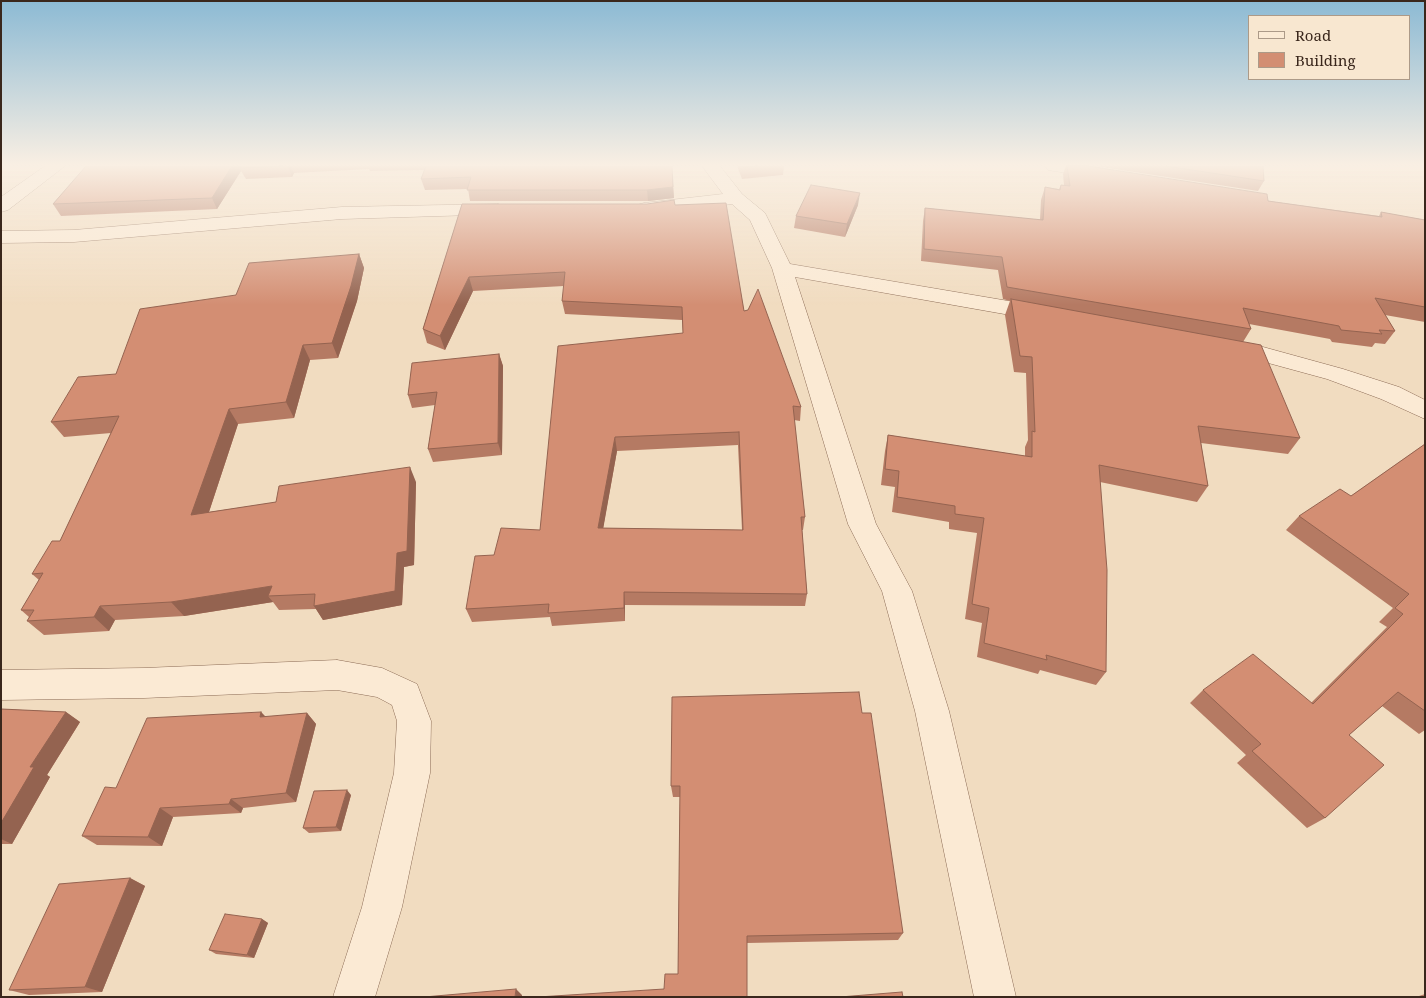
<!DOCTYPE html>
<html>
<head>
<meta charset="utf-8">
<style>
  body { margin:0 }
  #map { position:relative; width:1426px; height:998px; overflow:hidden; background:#f1dcc0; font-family:"Noto Serif",serif }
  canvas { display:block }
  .frame { position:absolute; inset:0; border:2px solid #3a271c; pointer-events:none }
  .legend { position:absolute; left:1248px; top:15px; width:162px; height:65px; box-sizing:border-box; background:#f8e7d0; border:1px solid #ac9a88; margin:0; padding:6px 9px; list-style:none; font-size:15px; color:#3a271c }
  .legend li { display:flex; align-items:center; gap:10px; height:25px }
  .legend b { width:25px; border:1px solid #ac9a88 }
</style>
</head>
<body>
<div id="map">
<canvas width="1426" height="998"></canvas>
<div class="frame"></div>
<ul class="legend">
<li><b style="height:6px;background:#fbead4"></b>Road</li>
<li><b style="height:14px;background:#d38e73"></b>Building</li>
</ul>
</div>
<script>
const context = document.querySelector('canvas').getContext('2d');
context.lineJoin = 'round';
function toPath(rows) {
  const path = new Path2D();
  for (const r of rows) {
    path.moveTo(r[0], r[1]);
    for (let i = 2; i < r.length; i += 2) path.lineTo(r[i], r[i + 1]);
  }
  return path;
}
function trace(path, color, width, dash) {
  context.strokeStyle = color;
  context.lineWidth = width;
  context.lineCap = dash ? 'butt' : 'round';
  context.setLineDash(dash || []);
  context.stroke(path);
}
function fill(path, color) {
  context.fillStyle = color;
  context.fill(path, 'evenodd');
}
const minor = toPath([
  [45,166,65,166,8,210,1,212,1,197,45,166],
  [702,166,720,166,742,194,765,213,790,264,1044,307,1052,309,1055,314,1052,319,1044,321,795,277,876,524,912,591,949,711,1016,997,974,997,915,711,882,591,848,524,772,268,750,220,732,204,644,215,637,213,635,209,637,205,644,203,723,194,702,166],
  [1045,166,1088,166,1108,169,1111,173,1108,177,1102,178,1054,171,1048,170,1045,166],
  [498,204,505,206,507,210,505,214,342,219,74,242,1,243,1,231,74,230,342,207,498,204],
  [1229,341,1263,347,1343,369,1399,387,1425,400,1425,419,1381,399,1327,379,1261,361,1221,353,1218,348,1221,343,1229,341],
  [337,660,382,668,417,684,431,721,430,773,402,907,375,997,333,997,362,907,394,773,397,721,392,705,377,697,337,690,144,698,1,700,1,670,144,668,337,660]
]);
const wall = toPath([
  [86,166,672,166,674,198,648,201,470,201,468,189,425,190,421,179,424,170,370,171,369,169,294,173,292,177,246,179,241,171,217,209,61,216,53,204],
  [737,166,784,166,783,175,742,179],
  [1066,166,1088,166,1268,201,1379,216,1381,212,1425,220,1425,322,1385,315,1395,331,1385,344,1375,343,1372,347,1332,342,1330,339,1249,324,1251,329,1243,342,1300,438,1288,454,1201,443,1208,486,1197,502,1100,482,1106,672,1096,685,1040,670,1038,674,977,657,982,623,965,619,977,533,949,529,949,522,892,512,895,487,881,485,885,451,888,435,1025,456,1025,447,1028,440,1026,373,1014,372,1005,315,1010,301,1003,299,998,270,921,261,923,221,925,208,1040,220,1041,200,1045,187,1059,189,1061,185,1064,185,1063,174],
  [1095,166,1263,166,1264,181,1258,191],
  [462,204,675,205,744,311,801,407,800,421,794,420,805,517,803,530,802,530,807,594,805,606,625,605,625,621,552,626,550,617,472,622,466,609,494,555,540,530,683,333,682,320,565,314,562,301,564,286,473,291,445,350,427,343,423,329],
  [738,445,742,530,603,528,617,451],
  [858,205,845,237,794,228,796,216],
  [359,254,364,268,357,301,338,358,310,360,294,418,238,424,209,512,416,482,414,565,404,567,402,605,323,620,316,609,279,610,273,602,184,616,115,620,109,631,44,635,27,621,29,617,21,610,39,580,32,574,60,541,111,433,64,437,51,422,116,374,236,295],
  [499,354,503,366,502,455,433,462,428,449,435,405,412,408,408,395],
  [1425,444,1425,730,1419,734,1382,706,1349,735,1325,818,1307,828,1237,763,1246,755,1190,703,1203,690,1311,703,1387,627,1379,622,1393,608,1286,530,1299,516,1351,496],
  [1,709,66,712,80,722,47,775,50,777,12,844,1,844],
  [261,712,266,717,307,713,316,724,296,802,243,808,241,813,173,817,162,846,97,845,82,836],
  [862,713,903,933,898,940,747,943,664,989,678,974,680,797,673,797,671,786],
  [351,795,341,831,309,833,303,828],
  [130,878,145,886,102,992,29,995,9,990],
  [262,919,268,923,254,958,216,954,209,950],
  [1425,994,1425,997,1416,997]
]);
const shadedWall = toPath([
  [232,166,244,166,240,168,241,171,217,209,212,198],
  [288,166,290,166,294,173,292,177],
  [673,187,674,198,648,201,647,190],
  [860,193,858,205,845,237,847,224],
  [359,254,364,268,357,301,338,358,332,343],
  [469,277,473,291,445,350,440,336],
  [303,345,310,360,294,418,286,402],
  [499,354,503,366,502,455,498,443],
  [229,409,238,424,203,530,191,515],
  [615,437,617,451,601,541,598,528],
  [410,467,416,482,414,565,404,567,402,605,323,620,314,606,397,553],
  [272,586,268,596,273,602,184,616,171,602],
  [624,592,625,605,625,621,624,608],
  [100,606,115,620,109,631,94,617],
  [66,712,80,722,47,775,50,777,12,844,1,839,1,823,30,767],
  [261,712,271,723,260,717],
  [307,713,316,724,296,802,286,793],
  [347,790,351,795,341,831,336,827],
  [231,799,243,808,241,813,229,804],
  [160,808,173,817,162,846,148,837],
  [130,878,145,886,102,992,85,987],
  [262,919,268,923,254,958,247,955],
  [516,989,522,995,522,997,515,997]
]);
const building = toPath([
  [86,166,232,166,212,198,53,204,86,166],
  [242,166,283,166,240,168,242,166],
  [426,166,672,166,673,187,647,190,467,190,471,177,421,179,426,166],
  [742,166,758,166,743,167,742,166],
  [1067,166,1088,166,1267,194,1268,201,1382,217,1381,212,1425,220,1425,307,1375,298,1395,331,1379,330,1382,334,1341,330,1339,326,1243,308,1251,329,1007,287,1002,257,924,249,925,208,1043,220,1045,187,1060,190,1061,185,1070,186,1067,166],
  [1166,166,1263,166,1264,181,1166,166],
  [811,185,860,193,847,224,796,216,811,185],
  [674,200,675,205,726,203,744,311,748,310,758,289,801,407,793,406,805,517,801,517,807,594,624,592,624,608,548,613,549,604,466,609,475,556,494,555,501,528,540,530,558,346,683,333,682,307,562,301,565,272,469,277,440,336,423,329,462,204,647,204,674,200],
  [739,432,743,530,598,528,615,437,739,432],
  [359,254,351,286,332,343,303,345,286,402,229,409,191,515,276,502,279,486,410,467,407,551,397,553,395,591,314,606,315,594,268,596,272,586,171,602,100,606,94,617,27,621,34,610,21,610,43,573,32,574,52,541,60,541,119,416,51,422,78,377,116,374,140,309,236,295,249,263,359,254],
  [1011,299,1261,345,1300,438,1198,426,1208,486,1099,465,1107,570,1106,672,1046,655,1047,660,984,643,989,608,972,604,984,518,955,514,955,506,897,497,899,471,885,469,888,435,1032,457,1032,431,1035,432,1032,357,1020,356,1011,299],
  [499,354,498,443,428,449,437,392,408,395,412,363,499,354],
  [1425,444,1425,711,1398,692,1349,735,1384,765,1325,818,1252,751,1261,744,1203,690,1253,654,1313,704,1403,614,1395,608,1409,594,1299,516,1340,489,1351,496,1425,444],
  [859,692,862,713,871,713,903,933,747,936,747,997,538,997,664,989,665,974,678,974,680,786,671,786,672,697,859,692],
  [1,709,66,712,30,767,34,767,1,823,1,709],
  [261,712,260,717,307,713,286,793,231,799,229,804,160,808,148,837,82,836,105,787,116,788,147,718,261,712],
  [347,790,336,827,303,828,314,791,347,790],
  [130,878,85,987,9,990,59,884,130,878],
  [225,914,262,919,247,955,209,950,225,914],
  [516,989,515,997,424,997,516,989],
  [902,992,903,997,840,997,902,992]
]);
trace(minor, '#8c6c56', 1);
fill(minor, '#fbead4');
fill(wall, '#b57a63');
fill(shadedWall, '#946350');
fill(building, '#d38e73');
trace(building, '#946350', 1);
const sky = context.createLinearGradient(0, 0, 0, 305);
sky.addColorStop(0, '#8cbad4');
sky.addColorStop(0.54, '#f9efe3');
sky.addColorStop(1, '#f9efe300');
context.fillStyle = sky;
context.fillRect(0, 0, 1426, 305);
</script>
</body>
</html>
